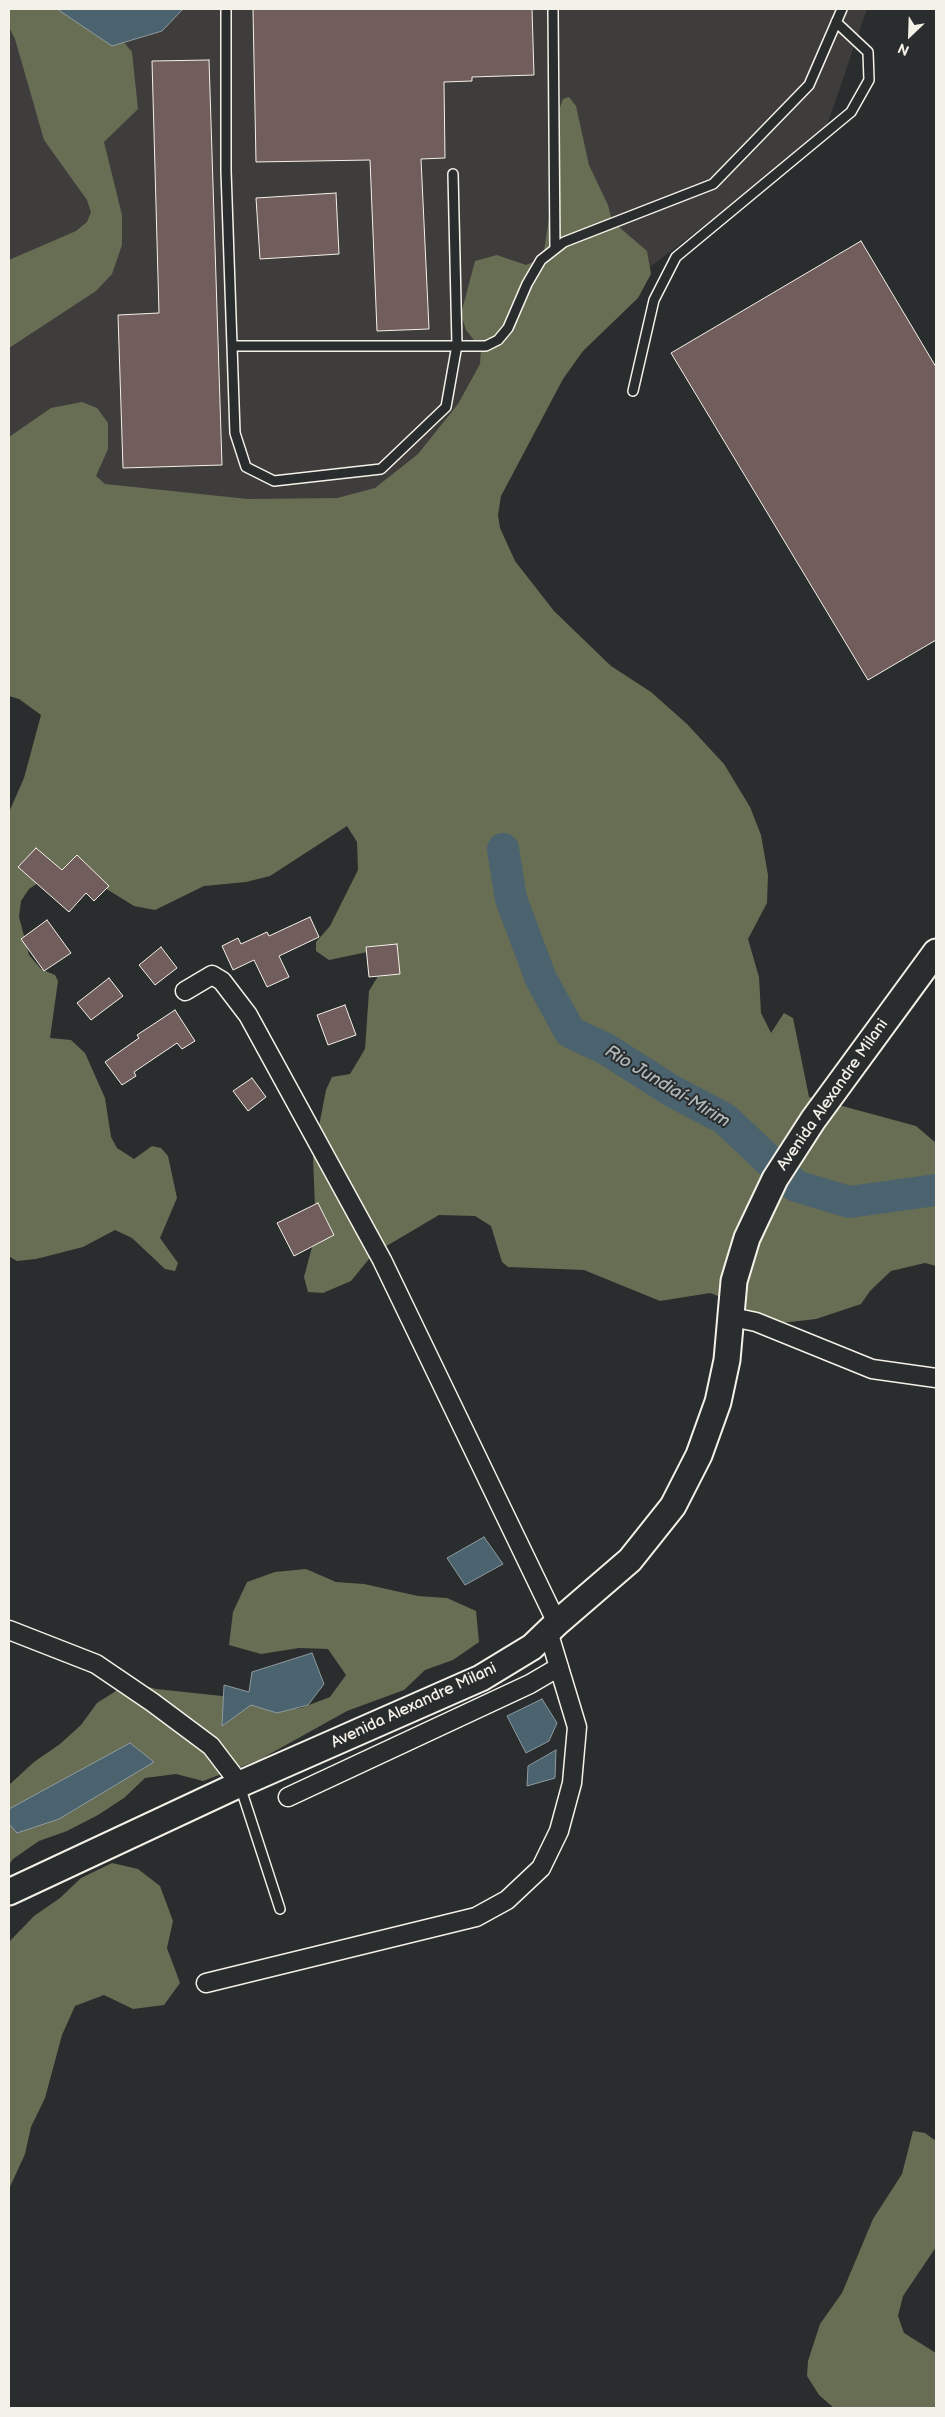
<!DOCTYPE html>
<html>
<head>
<meta charset="utf-8">
<style>
  body { margin:0 }
  #map { position:relative; width:945px; height:2417px; overflow:hidden; background:#2a2d2e; font-family:"Balsamiq Sans",sans-serif }
  canvas { display:block }
  .frame { position:absolute; inset:0; border:10px solid #f4f1e8; pointer-events:none }
  .north { position:absolute; left:885px; top:10px; width:50px; height:50px; -webkit-text-stroke:4px #2a2d2e; paint-order:stroke; rotate:204deg; font-size:14px; font-weight:700; line-height:20px; text-align:center; color:#f4f1e8 }
  .north::after { content:''; display:block; margin:auto; width:18px; height:22px; background:#f4f1e8; clip-path:polygon(50% 0,100% 100%,50% 72%,0 100%) }
</style>
</head>
<body>
<div id="map">
<canvas width="945" height="2417"></canvas>
<div class="frame"></div>
<div class="north">N</div>
</div>
<script>
const context = document.querySelector('canvas').getContext('2d');
context.lineJoin = 'round';
function fill(path, color) {
  context.fillStyle = color;
  context.fill(path, 'evenodd');
}
function toPath(rows) {
  const path = new Path2D();
  for (const r of rows) {
    path.moveTo(r[0], r[1]);
    for (let i = 2; i < r.length; i += 2) path.lineTo(r[i], r[i + 1]);
  }
  return path;
}
function trace(path, color, width, dash) {
  context.strokeStyle = color;
  context.lineWidth = width;
  context.lineCap = dash ? 'butt' : 'round';
  context.setLineDash(dash || []);
  context.stroke(path);
}
function label(font, color, halo, rows, align = 'center') {
  context.font = font + ' "Balsamiq Sans",sans-serif';
  context.lineWidth = 4;
  context.setLineDash([]);
  context.textBaseline = 'middle';
  context.strokeStyle = halo;
  context.fillStyle = color;
  for (const [text, x, y, turn = 0] of rows) {
    context.save();
    context.translate(x, y);
    context.rotate((+turn || 0) * Math.PI / 180);
    context.textAlign = isNaN(turn) ? turn : align;
    if (halo) context.strokeText(text, 0, 0);
    context.fillText(text, 0, 0);
    context.restore();
  }
}
const built = toPath([
  [9,9,867,9,824,134,574,325,327,577,9,445]
]);
const green = toPath([
  [9,9,62,9,122,40,132,52,138,109,104,142,122,215,122,245,112,274,96,291,9,348,9,260,76,231,87,222,91,212,87,200,44,140,15,39,9,27],
  [569,97,576,106,589,165,608,205,612,221,647,251,651,274,638,298,583,351,563,379,501,496,498,515,500,528,515,561,554,611,611,666,651,692,687,724,724,764,750,807,761,835,768,875,767,903,748,939,759,977,761,1013,771,1033,784,1013,793,1018,809,1097,916,1126,936,1143,936,1266,925,1263,891,1271,870,1291,861,1304,816,1319,773,1324,748,1317,726,1299,710,1293,660,1301,584,1270,508,1267,502,1262,491,1226,475,1216,439,1215,373,1254,351,1281,323,1293,308,1292,304,1277,316,1232,313,1157,326,1090,332,1077,350,1074,365,1049,369,991,386,963,377,950,329,960,316,951,316,942,330,926,358,870,357,842,347,826,270,876,246,882,204,886,155,910,134,906,100,885,41,881,29,889,21,901,19,917,29,955,41,969,55,975,58,981,50,1038,71,1040,85,1053,105,1098,111,1137,117,1148,134,1159,152,1146,161,1148,168,1156,177,1198,160,1238,178,1263,175,1271,165,1269,132,1238,115,1230,83,1247,36,1259,17,1261,10,1257,9,812,24,778,41,715,19,699,9,696,9,437,51,408,82,402,97,408,108,423,108,449,96,476,105,484,248,499,337,498,375,488,418,454,458,404,480,364,481,349,466,330,461,314,475,261,497,255,526,265,536,261,544,251,558,159,560,107,563,99],
  [306,1569,336,1582,364,1584,418,1596,447,1598,476,1611,479,1642,453,1660,425,1670,404,1690,347,1711,259,1760,203,1781,176,1774,145,1778,124,1798,98,1815,67,1831,39,1841,13,1859,9,1865,9,1785,34,1762,60,1744,81,1725,97,1703,130,1682,156,1689,241,1698,270,1711,301,1708,330,1697,346,1675,328,1649,299,1648,261,1654,229,1645,233,1612,247,1582,275,1572],
  [112,1863,138,1869,160,1886,173,1921,167,1948,180,1983,164,2005,133,2009,104,1995,75,2006,62,2035,45,2098,31,2127,25,2154,9,2189,9,1942,34,1916,60,1898,81,1878],
  [913,2131,925,2133,936,2141,936,2247,903,2296,898,2316,904,2333,936,2353,936,2408,834,2408,819,2395,807,2376,808,2361,820,2324,842,2293,873,2219,902,2174]
]);
const water = toPath([
  [57,9,183,9,162,31,112,46,57,9],
  [484,1537,503,1564,465,1585,447,1558,484,1537],
  [312,1653,324,1684,308,1705,277,1713,251,1705,222,1726,224,1685,249,1692,252,1672,312,1653],
  [542,1699,557,1723,549,1741,526,1753,507,1716,542,1699],
  [130,1743,154,1762,59,1819,17,1833,9,1824,9,1809,130,1743],
  [556,1750,555,1778,527,1786,528,1766,556,1750]
]);
const river = toPath([
  [503,849,511,899,541,979,570,1032,606,1049,672,1091,725,1119,796,1186,849,1202,936,1190]
]);
const building = toPath([
  [253,9,532,9,534,75,472,77,472,81,444,82,445,158,421,159,429,329,377,331,370,160,256,162,253,9],
  [209,60,222,465,123,468,118,315,159,313,152,61,209,60],
  [336,193,339,254,260,259,256,198,336,193],
  [861,241,936,367,936,640,868,680,671,353,861,241],
  [36,848,62,870,77,855,109,886,94,901,86,893,69,912,18,867,36,848],
  [310,917,319,937,279,956,289,977,267,987,254,960,233,970,222,946,238,938,241,944,267,932,269,936,310,917],
  [47,920,71,953,44,971,21,939,47,920],
  [397,944,400,974,369,977,366,947,397,944],
  [161,947,177,968,155,985,139,965,161,947],
  [109,978,123,996,91,1020,77,1003,109,978],
  [345,1005,356,1035,328,1045,317,1015,345,1005],
  [175,1010,195,1041,182,1049,177,1043,134,1072,136,1076,122,1085,105,1062,139,1038,137,1035,175,1010],
  [252,1078,266,1097,248,1111,233,1091,252,1078],
  [318,1203,334,1235,294,1256,277,1223,318,1203]
]);
const lane = toPath([
  [226,9,226,171,235,433,246,467,274,481,381,469,446,407,457,345,453,174],
  [553,9,555,249],
  [232,346,486,346,498,340,508,328,527,284,541,260,564,242,713,184,809,85,842,9],
  [633,391,654,300,676,257,851,112,869,80,868,52,836,22],
  [240,1786,280,1909]
]);
const street = toPath([
  [185,991,212,975,222,981,248,1015,382,1260,557,1623],
  [732,1317,756,1322,872,1369,936,1378],
  [9,1630,96,1664,152,1702,211,1746,240,1784],
  [288,1797,530,1684,559,1667],
  [206,1983,476,1917,507,1900,541,1868,559,1831,572,1783,577,1727,548,1631]
]);
const secondary = toPath([
  [9,1892,240,1784,481,1678,532,1647,557,1623,630,1560,673,1506,699,1455,718,1402,727,1360,734,1281,747,1238,775,1179,813,1120,936,952]
]);
const streetNames = [
  ["Avenida Alexandre Milani",833,1095,-55],
  ["Avenida Alexandre Milani",414,1706,-25]
];
const waterNames = [
  ["Rio Jundiaí-Mirim",667,1087,31]
];
fill(built, '#3f3c3c');
fill(green, '#676e53');
fill(water, '#4b626f');
trace(water, '#8f9b9f', 1);
trace(river, '#4b626f', 32);
fill(building, '#715e5c');
trace(building, '#f4f1e8', 1);
trace(lane, '#f4f1e8', 12);
trace(street, '#f4f1e8', 21);
trace(secondary, '#f4f1e8', 29);
trace(lane, '#2a2d2e', 9);
trace(street, '#2a2d2e', 18);
trace(secondary, '#2a2d2e', 25);
label('16px', '#f4f1e8', '#2a2d2e', streetNames);
label('italic 18px', '#b0b8b8', '#2a2d2e', waterNames);
</script>
</body>
</html>
